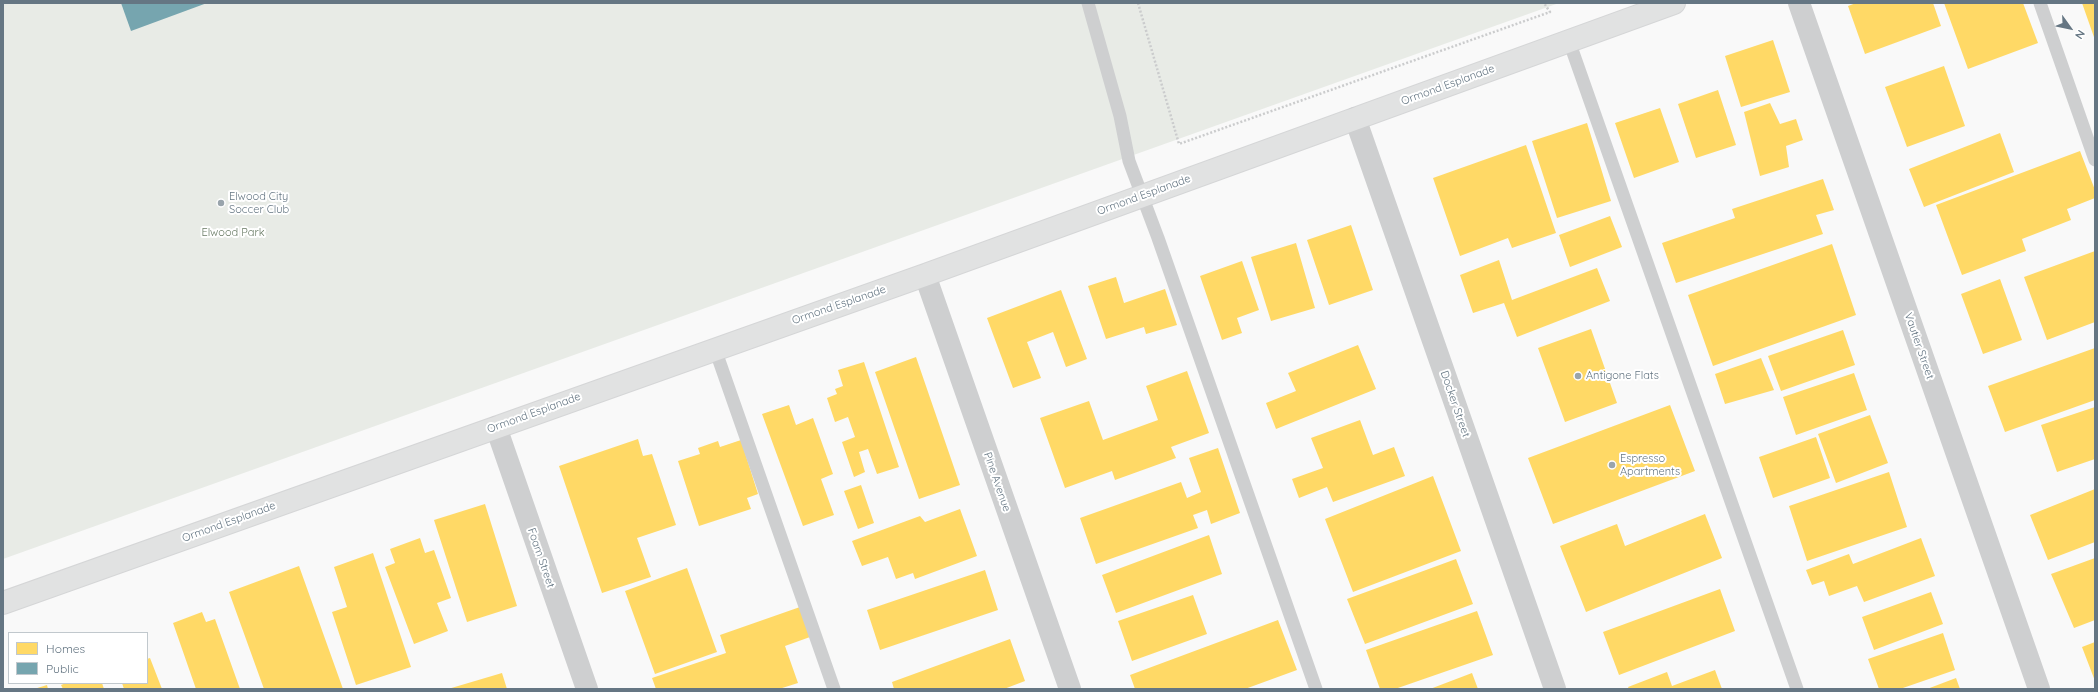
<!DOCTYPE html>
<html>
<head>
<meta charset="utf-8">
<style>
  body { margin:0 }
  #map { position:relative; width:2098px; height:692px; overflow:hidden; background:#f9f9f9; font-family:Quicksand,sans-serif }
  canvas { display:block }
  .frame { position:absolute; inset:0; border:4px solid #657683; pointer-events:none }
  .legend { position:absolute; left:8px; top:632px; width:140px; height:52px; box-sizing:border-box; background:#fff; border:1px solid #c1c8cd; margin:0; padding:5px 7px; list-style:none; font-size:12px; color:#657683 }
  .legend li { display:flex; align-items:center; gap:8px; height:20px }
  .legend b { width:20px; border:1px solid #c1c8cd }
  .north { position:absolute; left:2050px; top:8px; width:40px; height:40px; -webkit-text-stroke:3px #fff; paint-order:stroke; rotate:123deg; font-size:11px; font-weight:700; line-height:16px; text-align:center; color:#657683 }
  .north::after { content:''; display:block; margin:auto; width:14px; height:18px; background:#657683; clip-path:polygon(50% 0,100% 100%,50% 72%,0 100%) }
</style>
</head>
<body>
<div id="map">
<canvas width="2098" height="692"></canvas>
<div class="frame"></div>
<ul class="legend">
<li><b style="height:11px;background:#ffd966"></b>Homes</li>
<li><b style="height:11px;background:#76a5af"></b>Public</li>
</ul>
<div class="north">N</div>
</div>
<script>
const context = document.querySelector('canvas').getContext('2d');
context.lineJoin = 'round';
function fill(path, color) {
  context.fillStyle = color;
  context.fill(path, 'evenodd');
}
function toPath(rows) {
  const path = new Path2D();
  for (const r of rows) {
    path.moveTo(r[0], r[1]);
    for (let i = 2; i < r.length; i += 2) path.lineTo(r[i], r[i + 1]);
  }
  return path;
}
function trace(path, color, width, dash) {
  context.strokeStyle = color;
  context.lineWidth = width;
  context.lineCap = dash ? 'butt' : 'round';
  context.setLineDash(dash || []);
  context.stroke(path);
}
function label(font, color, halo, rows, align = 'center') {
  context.font = font + ' Quicksand,sans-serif';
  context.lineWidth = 4;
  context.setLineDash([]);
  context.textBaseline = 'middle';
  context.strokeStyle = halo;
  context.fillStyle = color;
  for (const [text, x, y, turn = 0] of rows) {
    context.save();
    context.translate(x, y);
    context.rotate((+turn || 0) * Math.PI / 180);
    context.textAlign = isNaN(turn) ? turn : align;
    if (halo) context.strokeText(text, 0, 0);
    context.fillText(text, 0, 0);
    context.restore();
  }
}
const green = toPath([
  [3,3,1559,3,3,559]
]);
const homes = toPath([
  [1856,3,1933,3,1941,26,1865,54,1848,6],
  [1944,3,2023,3,2038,43,1968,69],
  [2082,3,2095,3,2095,40],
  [1773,40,1790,92,1741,107,1725,56],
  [1944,66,1965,126,1907,147,1885,87],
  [1718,90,1736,145,1696,158,1678,104],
  [1770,103,1780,124,1796,119,1803,140,1786,146,1789,167,1760,176,1744,112],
  [1660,108,1679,162,1634,178,1615,123],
  [1587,123,1611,201,1557,218,1532,141],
  [2000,133,2014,172,1924,207,1909,169],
  [1526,145,1556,233,1512,248,1508,238,1460,256,1433,178],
  [2080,151,2095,190,2095,198,2067,209,2071,220,2022,239,2026,251,1962,275,1936,205],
  [1823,179,1834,210,1816,215,1823,234,1676,283,1662,243,1735,218,1732,209],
  [1610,216,1622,247,1570,267,1559,235],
  [1351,225,1373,290,1329,305,1307,240],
  [1296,243,1315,308,1271,321,1251,257],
  [1832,244,1856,315,1713,366,1688,295],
  [2095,251,2095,322,2047,340,2024,277],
  [1499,260,1512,300,1597,268,1610,301,1517,337,1504,303,1473,313,1460,275],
  [1242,261,1259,310,1237,318,1242,333,1222,340,1200,276],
  [1116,277,1124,303,1165,289,1177,325,1146,334,1144,327,1106,339,1088,286],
  [2000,279,2022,340,1983,354,1961,294],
  [1061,290,1087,359,1066,367,1053,332,1027,342,1041,378,1013,388,987,318],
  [1591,329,1617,403,1565,422,1538,348],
  [1843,330,1855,365,1781,391,1768,356],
  [1358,345,1376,389,1276,429,1266,403,1296,391,1288,373],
  [2095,348,2095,400,2005,432,1988,386],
  [916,357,960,485,919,499,875,372],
  [1761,358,1774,390,1725,404,1715,374],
  [864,362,899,467,877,474,868,449,859,452,865,472,854,477,842,442,855,437,848,417,835,422,827,398,837,394,835,389,843,386,838,370],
  [1187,371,1209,433,1171,447,1176,458,1115,480,1112,471,1065,488,1040,418,1089,401,1103,440,1158,420,1146,386],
  [1854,373,1867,410,1796,435,1783,397],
  [789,405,796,425,813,418,833,474,821,479,834,515,803,526,762,414],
  [1670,405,1695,471,1553,524,1528,458],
  [2095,407,2095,459,2057,472,2041,425],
  [1870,415,1888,463,1836,483,1818,434],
  [1360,420,1373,455,1394,447,1405,476,1333,502,1327,487,1299,498,1292,479,1323,468,1311,438],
  [1816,437,1830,478,1773,498,1759,457],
  [638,439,643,456,652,454,676,525,637,538,651,577,602,593,559,466],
  [741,440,758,494,747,498,751,509,699,526,678,461,700,454,698,448,718,441,720,447],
  [1218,448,1240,513,1211,524,1207,510,1193,515,1198,528,1096,564,1080,518,1181,482,1187,498,1201,492,1189,458],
  [1889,472,1907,527,1807,561,1789,506],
  [1433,476,1461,551,1353,592,1325,519],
  [861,485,874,523,858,529,844,491],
  [2095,489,2095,542,2048,560,2030,515],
  [485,504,517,606,467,622,434,520],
  [960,509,977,556,915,579,913,573,896,579,888,557,862,566,852,541,920,516,925,522],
  [1705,514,1722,558,1586,612,1560,546,1617,524,1625,546],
  [1209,535,1222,574,1116,613,1102,575],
  [420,538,425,553,434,550,451,598,437,603,448,631,414,644,385,567,395,563,390,549],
  [1921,538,1935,576,1864,602,1857,586,1829,596,1824,581,1812,585,1806,570,1849,554,1853,564],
  [373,553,411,667,356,685,332,612,347,607,334,567],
  [2095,558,2095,620,2074,628,2051,574],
  [1456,559,1473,604,1365,644,1347,599],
  [299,566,343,689,264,689,229,592],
  [687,568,717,652,655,674,625,591],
  [985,570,998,610,880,650,867,610],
  [1720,589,1735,631,1619,675,1603,632],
  [1931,592,1943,624,1874,650,1862,617],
  [1193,595,1207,634,1132,661,1118,621],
  [800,607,810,637,785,646,798,683,779,689,656,689,652,678,726,653,720,635],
  [1477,611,1493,655,1395,689,1380,689,1366,650],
  [202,612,206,622,215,619,240,689,196,689,173,623],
  [1278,620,1297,670,1245,689,1135,689,1130,675],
  [1943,633,1955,670,1900,689,1879,689,1868,659],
  [1010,639,1025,681,1004,689,894,689,892,682],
  [2095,642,2095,681,2082,647],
  [150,658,162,689,124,689,122,683,147,683,147,659],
  [1715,670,1722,689,1629,689,1628,687,1667,672,1672,686],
  [502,673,507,689,448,689],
  [1472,673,1478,689,1430,689],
  [1956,678,1960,689,1927,689],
  [66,683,102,683,104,689,63,689,61,685],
  [47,685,48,689,34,689]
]);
const public = toPath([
  [121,3,207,3,131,31]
]);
const path = toPath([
  [1138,3,1179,144,1550,12,1544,3]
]);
const lane = toPath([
  [1088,3,1120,116,1129,161,1158,238,1316,689],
  [2040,3,2095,160],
  [1569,41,1797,689],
  [715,349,834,689]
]);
const street = toPath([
  [1799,3,2039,689],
  [1355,118,1555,689],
  [925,275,1070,689],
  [496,427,587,689]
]);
const primary = toPath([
  [3,603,925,275,1674,3]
]);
const markers = [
  [221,203,4,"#99a4ac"],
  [1578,376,4,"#99a4ac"],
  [1612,465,4,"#99a4ac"]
];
const streetNames = [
  ["Ormond Esplanade",1448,85,-20],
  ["Ormond Esplanade",1144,195,-20],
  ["Ormond Esplanade",839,305,-19],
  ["Vautier Street",1919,346,71],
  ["Docker Street",1455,404,71],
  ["Ormond Esplanade",534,413,-20],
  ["Pine Avenue",997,482,71],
  ["Ormond Esplanade",229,522,-20],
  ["Foam Street",541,558,71]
];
const poiNames = [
  ["Elwood City",229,197],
  ["Soccer Club",229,210],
  ["Antigone Flats",1586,376],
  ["Espresso",1620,459],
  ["Apartments",1620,472]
];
const parkNames = [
  ["Elwood Park",233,233]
];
fill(green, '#e8ebe6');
fill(homes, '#ffd966');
fill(public, '#76a5af');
trace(primary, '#d5d6d7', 24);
trace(path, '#cbcccd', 2.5, [2, 2]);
trace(lane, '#cecfd0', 13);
trace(street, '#cecfd0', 22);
trace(primary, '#e1e2e2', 22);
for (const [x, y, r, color] of markers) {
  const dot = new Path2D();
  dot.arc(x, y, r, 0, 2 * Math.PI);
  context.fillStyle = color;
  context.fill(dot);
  trace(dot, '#fff', 1.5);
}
label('11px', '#657683', '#fff', streetNames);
label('11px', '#657683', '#fff', poiNames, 'left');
label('11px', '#687a64', '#fff', parkNames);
</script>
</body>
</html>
